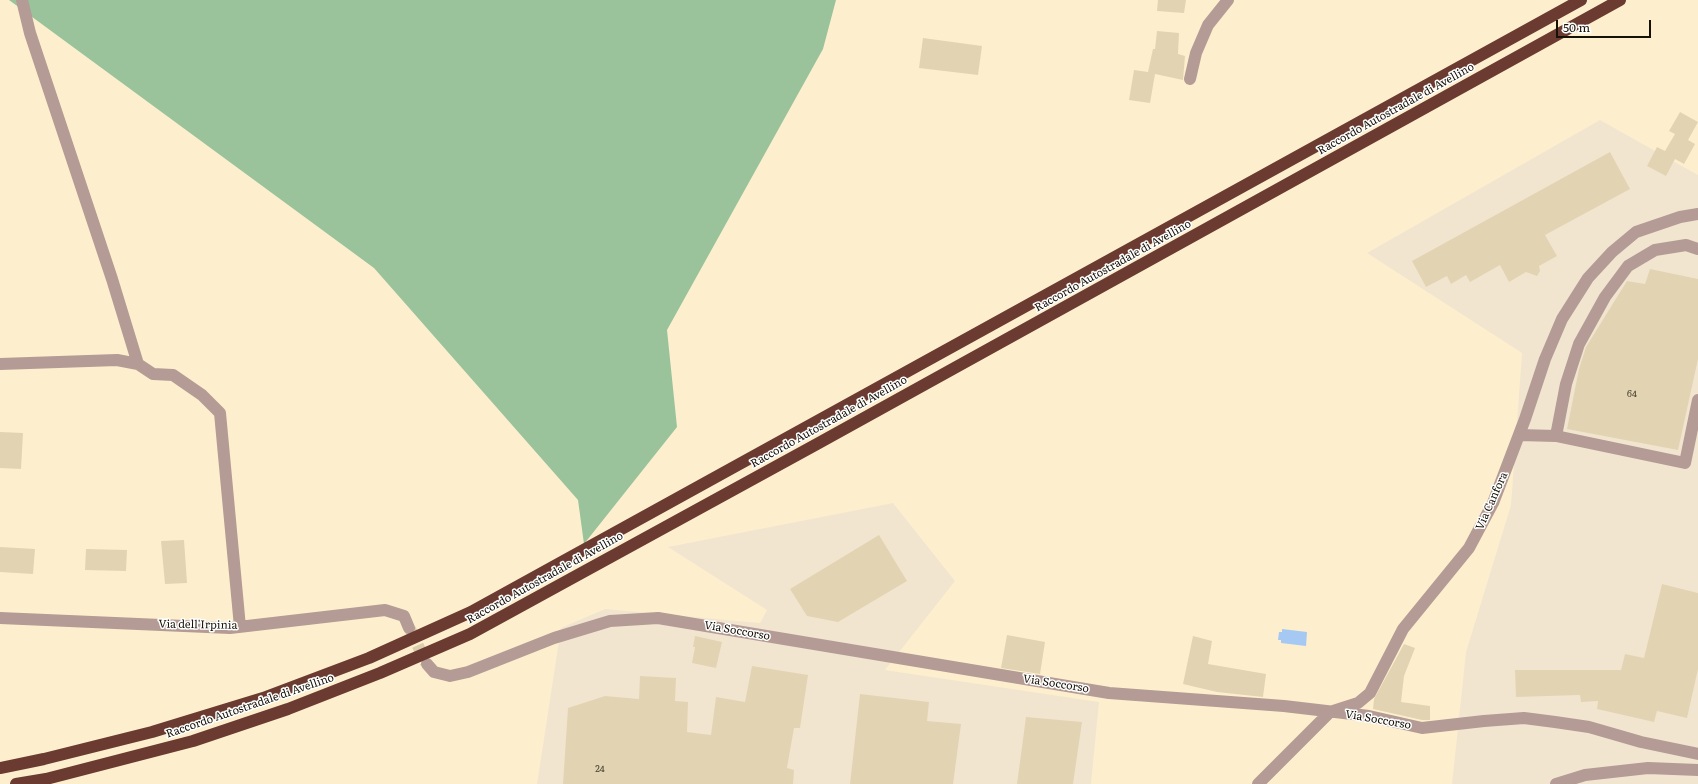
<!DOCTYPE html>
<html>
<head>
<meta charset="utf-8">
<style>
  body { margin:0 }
  #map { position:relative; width:1698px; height:784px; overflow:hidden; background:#fdefcd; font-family:Literata,serif }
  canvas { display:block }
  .scale { position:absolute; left:1556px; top:20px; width:95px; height:18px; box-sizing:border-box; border:2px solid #161106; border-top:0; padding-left:5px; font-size:12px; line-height:14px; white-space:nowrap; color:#161106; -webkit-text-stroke:3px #fff; paint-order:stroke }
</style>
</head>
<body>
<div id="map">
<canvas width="1698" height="784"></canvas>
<div class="scale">50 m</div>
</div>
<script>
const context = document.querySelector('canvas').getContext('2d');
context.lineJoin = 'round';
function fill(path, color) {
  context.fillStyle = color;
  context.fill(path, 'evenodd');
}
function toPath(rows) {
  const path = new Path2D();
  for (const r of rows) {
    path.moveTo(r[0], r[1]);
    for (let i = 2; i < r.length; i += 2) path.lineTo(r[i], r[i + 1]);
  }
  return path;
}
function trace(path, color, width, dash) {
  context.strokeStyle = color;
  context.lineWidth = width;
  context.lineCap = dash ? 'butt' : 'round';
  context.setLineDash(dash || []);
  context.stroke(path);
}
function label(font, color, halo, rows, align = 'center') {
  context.font = font + ' Literata,serif';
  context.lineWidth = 3;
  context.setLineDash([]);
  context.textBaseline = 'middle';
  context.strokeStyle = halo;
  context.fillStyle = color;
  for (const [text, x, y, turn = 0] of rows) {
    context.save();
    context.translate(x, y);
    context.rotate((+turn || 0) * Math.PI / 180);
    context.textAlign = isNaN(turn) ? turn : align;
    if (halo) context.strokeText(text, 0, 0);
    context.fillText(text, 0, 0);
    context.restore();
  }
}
const industrial = toPath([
  [1600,120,1698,175,1698,784,1452,784,1466,652,1511,505,1522,353,1367,253],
  [893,503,955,581,885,670,1099,702,1091,784,537,784,561,628,605,609,760,623,767,610,668,547]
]);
const forest = toPath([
  [9,0,836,0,823,49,667,330,677,427,584,544,578,500,374,268]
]);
const water = toPath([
  [1282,629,1307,632,1306,646,1281,643,1281,640,1278,640,1279,632,1282,632]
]);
const building = toPath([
  [1158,0,1186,0,1184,13,1157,11],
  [1157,31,1179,33,1178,54,1185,56,1183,80,1155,74,1150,103,1129,100,1134,70,1148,72,1153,49,1155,49],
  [923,38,982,46,978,75,919,68],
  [1680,112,1698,122,1688,140,1695,144,1684,164,1675,159,1666,176,1647,166,1657,147,1665,151,1675,134,1669,131],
  [1610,152,1630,189,1545,235,1557,256,1539,266,1540,271,1537,276,1526,272,1509,282,1500,265,1470,282,1466,275,1451,284,1447,276,1426,287,1412,261],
  [1650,269,1698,279,1698,359,1678,450,1567,429,1579,369,1586,347,1627,281,1645,284],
  [0,432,23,433,21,469,0,468],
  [879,535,907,581,838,622,807,616,790,589],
  [184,540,187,583,165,584,161,541],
  [0,547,35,549,33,574,0,572],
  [86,549,127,550,126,571,85,570],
  [1662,584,1698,593,1698,669,1687,718,1657,711,1654,722,1597,709,1598,701,1581,702,1580,695,1516,697,1515,670,1621,670,1625,654,1644,658],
  [1007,635,1045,642,1040,674,1001,668],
  [695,636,722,642,716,668,692,663,695,647,693,647],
  [1193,636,1212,641,1208,664,1266,674,1263,697,1217,692,1183,684],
  [1404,644,1415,648,1404,676,1401,702,1430,706,1430,720,1422,720,1373,709,1374,699],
  [752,666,808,675,800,728,794,728,787,768,794,770,793,784,563,784,568,708,605,696,639,699,640,676,676,678,675,701,688,702,687,732,711,735,716,697,745,702],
  [860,694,929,702,927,721,961,724,953,784,850,784],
  [1026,717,1082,722,1073,784,1017,784]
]);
const minorTunnel = toPath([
  [410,629,426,663]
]);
const minor = toPath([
  [22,0,30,33,112,279,138,364],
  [1190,79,1196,53,1208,25,1228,0],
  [1698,249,1686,245,1655,250,1628,266,1605,297,1579,344,1566,384,1556,436,1685,463,1698,400],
  [0,364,117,360,138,364,153,374,173,375,202,395,220,413,240,627],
  [1519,435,1556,436],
  [0,618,230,628,385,610,404,616,409,628],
  [427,664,434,672,450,676,468,672,554,638,610,621,658,618,1109,693,1284,706,1369,716,1422,728,1484,721,1524,718,1555,722,1589,727,1641,742,1698,754],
  [1258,784,1330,712,1358,703,1370,693,1403,629,1469,548,1493,503,1525,419,1545,359,1562,319,1588,278,1612,252,1636,232,1680,217,1698,214],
  [1556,784,1585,775,1648,768,1698,770]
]);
const highway = toPath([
  [0,768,44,759,152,732,263,698,369,658,471,612,1581,0],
  [16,784,46,779,193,741,288,709,380,673,470,634,817,444,1620,0]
]);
const numberNames = [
  ["64",1632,394],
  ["24",600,769]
];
const streetNames = [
  ["Raccordo Autostradale di Avellino",1396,109,-29],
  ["Raccordo Autostradale di Avellino",1113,266,-29],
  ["Raccordo Autostradale di Avellino",829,422,-29],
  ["Via Canfora",1492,501,-66],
  ["Raccordo Autostradale di Avellino",545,578,-29],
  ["Via dell'Irpinia",198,625,1],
  ["Via Soccorso",737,631,10],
  ["Via Soccorso",1056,684,9],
  ["Raccordo Autostradale di Avellino",250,706,-19],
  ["Via Soccorso",1378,720,10]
];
fill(industrial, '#f1e5d0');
fill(forest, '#9ac39c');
fill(water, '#a5c9f2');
fill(building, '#e2d4b2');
trace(minorTunnel, '#daceaf', 12, [12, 6]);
trace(minor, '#b49b95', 12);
trace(highway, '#6b3b31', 12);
label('9px', '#494231', null, numberNames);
label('11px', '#161106', '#fff', streetNames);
</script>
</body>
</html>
